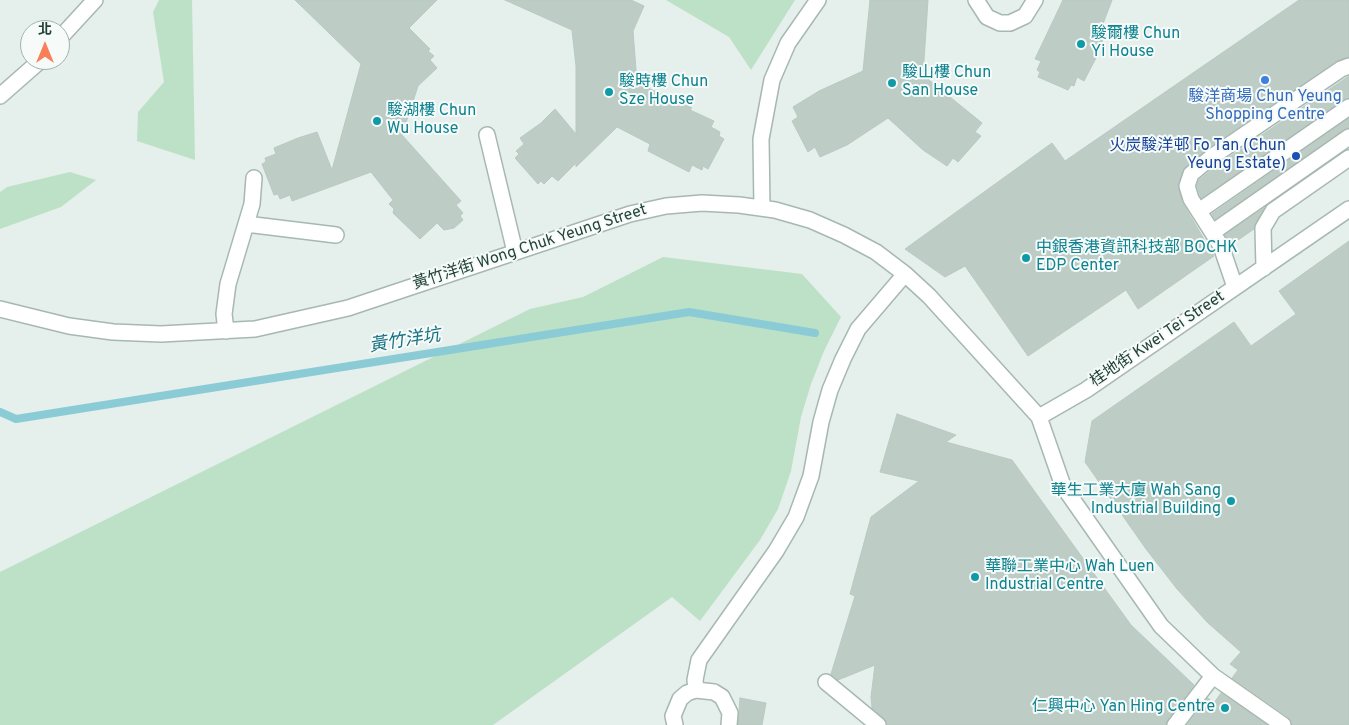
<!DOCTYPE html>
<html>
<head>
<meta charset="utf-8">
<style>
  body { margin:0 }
  #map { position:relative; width:1349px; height:725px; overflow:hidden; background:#e5efeb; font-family:Overpass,"Noto Sans TC",sans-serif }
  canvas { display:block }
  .north { position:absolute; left:20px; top:20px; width:50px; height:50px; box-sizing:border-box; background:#f6fbf9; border:1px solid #a2b1ad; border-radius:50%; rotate:0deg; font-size:14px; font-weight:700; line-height:20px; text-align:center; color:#23433a }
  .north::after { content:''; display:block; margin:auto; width:18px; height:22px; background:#f97f59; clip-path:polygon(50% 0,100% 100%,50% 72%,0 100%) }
</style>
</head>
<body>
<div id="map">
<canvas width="1349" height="725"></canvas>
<div class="north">北</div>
</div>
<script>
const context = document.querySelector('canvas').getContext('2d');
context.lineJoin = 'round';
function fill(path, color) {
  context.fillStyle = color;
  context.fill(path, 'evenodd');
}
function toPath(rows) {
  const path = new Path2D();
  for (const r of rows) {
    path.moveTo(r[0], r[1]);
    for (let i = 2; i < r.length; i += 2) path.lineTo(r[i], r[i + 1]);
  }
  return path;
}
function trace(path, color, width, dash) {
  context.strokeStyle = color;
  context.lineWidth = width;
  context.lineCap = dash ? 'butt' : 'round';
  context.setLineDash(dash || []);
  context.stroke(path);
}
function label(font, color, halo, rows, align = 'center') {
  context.font = font + ' Overpass,"Noto Sans TC",sans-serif';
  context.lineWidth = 4;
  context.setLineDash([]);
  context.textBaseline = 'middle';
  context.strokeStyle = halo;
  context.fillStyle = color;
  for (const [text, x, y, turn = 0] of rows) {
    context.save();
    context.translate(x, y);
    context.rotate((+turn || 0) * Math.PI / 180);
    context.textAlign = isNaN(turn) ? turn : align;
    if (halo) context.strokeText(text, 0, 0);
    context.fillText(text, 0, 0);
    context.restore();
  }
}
const green = toPath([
  [159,0,192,0,195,160,137,141,138,112,164,82,153,12],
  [666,0,795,0,751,70,729,37],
  [70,172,96,180,61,207,0,229,0,192,7,187],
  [663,257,802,274,841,317,824,351,811,384,801,417,791,471,778,509,760,540,700,621,672,597,493,725,0,725,0,572,530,309,583,297]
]);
const stream = toPath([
  [0,412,16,419,689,312,815,333]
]);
const building = toPath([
  [295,0,437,0,409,28,430,49,428,51,434,56,430,60,437,68,418,86,402,135,461,201,456,205,463,213,460,216,463,220,454,228,444,230,437,223,420,239,393,213,394,209,389,204,393,200,371,172,292,201,290,195,280,199,278,194,274,195,262,164,266,162,265,158,276,154,274,148,298,138,317,132,332,170,361,64,295,0],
  [505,0,631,0,644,6,633,31,637,83,692,108,690,110,714,121,711,127,720,132,719,136,724,139,708,169,703,166,702,170,692,165,689,172,648,151,650,144,617,127,576,167,576,163,558,181,552,176,544,184,541,181,538,184,515,158,519,154,516,151,524,144,520,138,541,123,555,109,576,134,576,66,572,30,505,0],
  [870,0,928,0,923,75,982,123,975,132,981,136,958,162,953,158,947,166,923,150,888,118,847,145,820,157,815,147,808,152,792,121,798,117,793,107,819,91,863,71,870,0],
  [1063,0,1112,0,1098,37,1103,39,1096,58,1084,81,1077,77,1074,86,1071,85,1068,90,1038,77,1040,72,1037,70,1041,61,1035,59,1063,0],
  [1299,0,1349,0,1349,57,1336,61,1208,148,1185,167,1178,184,1182,202,1214,256,1138,309,1126,290,1028,356,965,266,945,277,905,249,1052,143,1065,161,1299,0],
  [1349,76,1349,98,1201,198,1197,186,1199,180,1219,164,1349,76],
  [1349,118,1349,128,1215,219,1212,214,1349,118],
  [1264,208,1254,229,1231,245,1225,235,1264,208],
  [1349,241,1349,725,1292,725,1288,717,1232,678,1238,670,1230,664,1241,652,1208,623,1177,589,1146,549,1085,462,1092,421,1234,322,1251,346,1296,314,1279,291,1349,241],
  [897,414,956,435,946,442,1012,460,1131,625,1194,685,1168,719,1166,725,887,725,884,718,872,708,871,697,875,665,838,680,831,674,855,596,850,594,871,517,919,481,880,472,897,414],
  [1221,693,1267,725,1187,725,1208,698,1214,703,1221,693],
  [740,698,766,703,762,725,738,725,740,698]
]);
const minor = toPath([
  [976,0,987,17,1000,23,1010,23,1025,16,1035,0],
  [60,38,95,0],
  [0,96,41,60],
  [487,135,515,252],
  [762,208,761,139,772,80,788,43,818,0],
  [1199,211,1349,107],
  [246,224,336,235],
  [1213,232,1349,137],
  [1264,268,1263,228,1273,211,1349,158],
  [1235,287,1221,246,1191,199,1187,186,1191,174,1213,156,1341,69,1349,66],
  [0,309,69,326,113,332,161,334,255,329,348,308,630,214,666,206,702,203,739,205,775,210,810,220,844,235,876,252,905,274,929,296,1039,417,1063,486,1161,626,1213,676,1283,725],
  [226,331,224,314,228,284,252,204,254,178],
  [1039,417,1086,390,1349,209],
  [826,682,878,725],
  [696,690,695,680,699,660,776,551,796,517,811,476,821,422,830,390,843,359,858,329,905,274],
  [675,725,673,716,680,699,687,693,696,690,714,692,722,697,730,713,729,725],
  [1175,725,1213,676]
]);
const markers = [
  [1081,44,5,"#0f9aa8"],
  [1265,80,5,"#3f7fe0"],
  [892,83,5,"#0f9aa8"],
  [609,92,5,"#0f9aa8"],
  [377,121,5,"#0f9aa8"],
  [1296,156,5,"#1a4fb4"],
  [1026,258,5,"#0f9aa8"],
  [1231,501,5,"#0f9aa8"],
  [975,577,5,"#0f9aa8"],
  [1225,708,5,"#0f9aa8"]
];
const cultureNames = [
  ["駿爾樓 Chun",1091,35],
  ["Yi House",1091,53],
  ["駿山樓 Chun",902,74],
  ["San House",902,92],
  ["駿時樓 Chun",619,83],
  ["Sze House",619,101],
  ["駿湖樓 Chun",387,112],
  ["Wu House",387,130],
  ["中銀香港資訊科技部 BOCHK",1036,249],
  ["EDP Center",1036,267],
  ["華生工業大廈 Wah Sang",1221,492,"right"],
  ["Industrial Building",1221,510,"right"],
  ["華聯工業中心 Wah Luen",985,568],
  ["Industrial Centre",985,586],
  ["仁興中心 Yan Hing Centre",1215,708,"right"]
];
const shopNames = [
  ["駿洋商場 Chun Yeung",1265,98],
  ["Shopping Centre",1265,116]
];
const transitNames = [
  ["火炭駿洋邨 Fo Tan (Chun",1286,147],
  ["Yeung Estate)",1286,165]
];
const streetNames = [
  ["黃竹洋街 Wong Chuk Yeung Street",530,248,-18],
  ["桂地街 Kwei Tei Street",1158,340,-34]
];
const waterNames = [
  ["黃竹洋坑",405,342,-9]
];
fill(green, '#bde1c7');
trace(stream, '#8bcbd6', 8);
fill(building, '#bdcdc6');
trace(building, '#b7c9c2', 1);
trace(minor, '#a7b8b2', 18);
trace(minor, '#fff', 15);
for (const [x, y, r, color] of markers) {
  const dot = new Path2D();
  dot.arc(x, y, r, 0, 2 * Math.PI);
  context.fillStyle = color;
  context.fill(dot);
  trace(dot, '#f6fbf9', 2);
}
label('16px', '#0d838f', '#f6fbf9', cultureNames, 'left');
label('16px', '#366cbe', '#f6fbf9', shopNames);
label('16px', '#164399', '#f6fbf9', transitNames, 'right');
label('16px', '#23433a', '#f6fbf9', streetNames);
label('italic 18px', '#187283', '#f6fbf9', waterNames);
</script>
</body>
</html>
